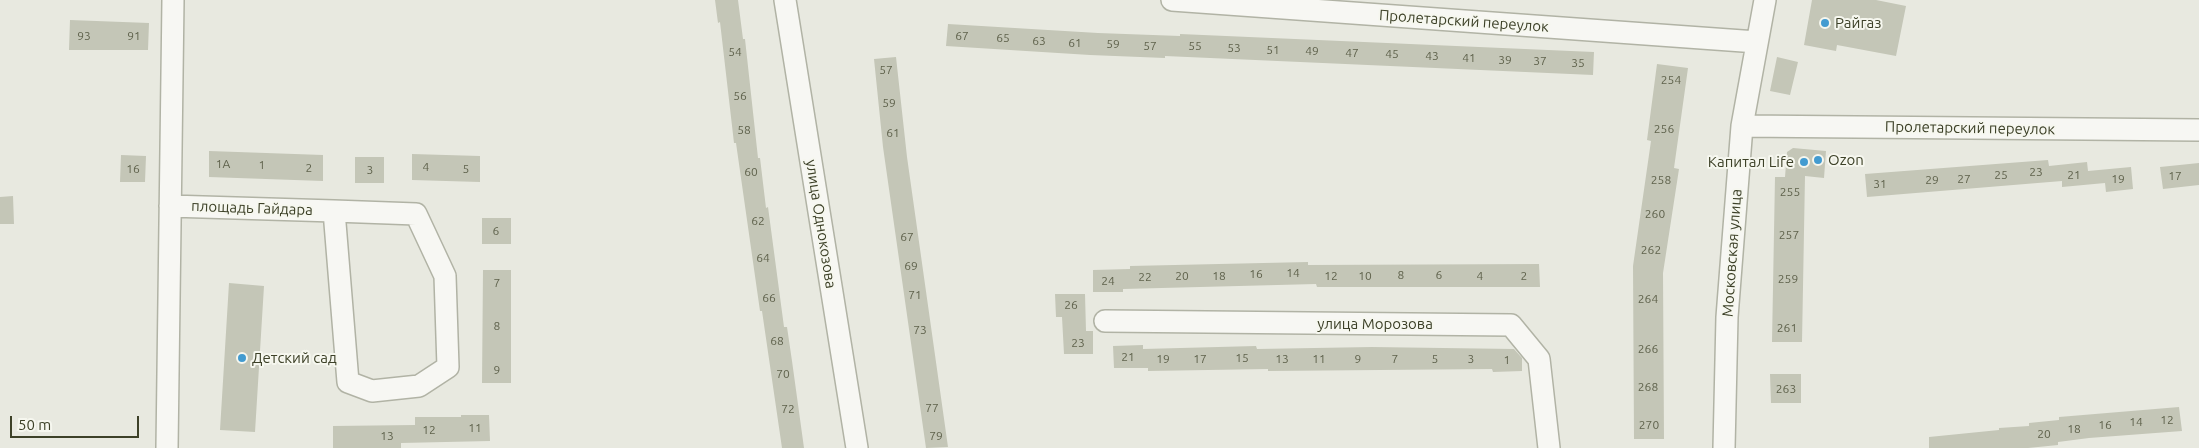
<!DOCTYPE html>
<html>
<head>
<meta charset="utf-8">
<style>
  body { margin:0 }
  #map { position:relative; width:2199px; height:448px; overflow:hidden; background:#e8e9e0; font-family:Ubuntu,sans-serif }
  canvas { display:block }
  .scale { position:absolute; left:10px; top:416px; width:129px; height:22px; box-sizing:border-box; border:2px solid #3d4128; border-top:0; padding-left:6px; font-size:15px; line-height:18px; white-space:nowrap; color:#3d4128; -webkit-text-stroke:4px #f6f7ef; paint-order:stroke }
</style>
</head>
<body>
<div id="map">
<canvas width="2199" height="448"></canvas>
<div class="scale">50 m</div>
</div>
<script>
const context = document.querySelector('canvas').getContext('2d');
context.lineJoin = 'round';
function fill(path, color) {
  context.fillStyle = color;
  context.fill(path, 'evenodd');
}
function toPath(rows) {
  const path = new Path2D();
  for (const r of rows) {
    path.moveTo(r[0], r[1]);
    for (let i = 2; i < r.length; i += 2) path.lineTo(r[i], r[i + 1]);
  }
  return path;
}
function trace(path, color, width, dash) {
  context.strokeStyle = color;
  context.lineWidth = width;
  context.lineCap = dash ? 'butt' : 'round';
  context.setLineDash(dash || []);
  context.stroke(path);
}
function label(font, color, halo, rows, align = 'center') {
  context.font = font + ' Ubuntu,sans-serif';
  context.lineWidth = 4;
  context.setLineDash([]);
  context.textBaseline = 'middle';
  context.strokeStyle = halo;
  context.fillStyle = color;
  for (const [text, x, y, turn = 0] of rows) {
    context.save();
    context.translate(x, y);
    context.rotate((+turn || 0) * Math.PI / 180);
    context.textAlign = isNaN(turn) ? turn : align;
    if (halo) context.strokeText(text, 0, 0);
    context.fillText(text, 0, 0);
    context.restore();
  }
}
const building = toPath([
  [715,0,738,0,743,39,745,39,758,158,760,158,766,208,768,207,784,327,787,327,792,361,804,448,782,448,762,311,760,311,736,143,734,143,720,22,718,23],
  [1812,0,1876,0,1906,6,1896,56,1837,45,1836,51,1804,45],
  [70,20,149,23,148,50,69,50],
  [948,24,1098,33,1180,36,1180,34,1594,52,1593,75,1165,56,1165,58,1090,55,946,46],
  [896,57,907,157,948,447,926,448,883,147,874,59],
  [1777,57,1798,62,1790,95,1770,91],
  [1657,64,1688,68,1674,168,1679,169,1663,273,1664,439,1634,439,1633,266,1651,141,1647,140],
  [1793,148,1826,151,1824,178,1805,176,1802,342,1772,342,1775,177,1785,177,1787,152],
  [209,151,323,155,323,181,209,177],
  [412,154,480,156,480,182,412,180],
  [121,155,146,156,145,182,120,182],
  [355,157,384,157,384,183,355,183],
  [2048,160,2049,166,2087,162,2088,171,2131,167,2133,189,2106,192,2105,183,2062,187,2062,181,1867,197,1865,174],
  [2199,163,2199,185,2163,189,2160,167],
  [13,196,14,224,0,224,0,197],
  [482,218,511,218,511,244,482,244],
  [1308,262,1308,265,1539,264,1540,287,1317,287,1316,284,1123,289,1123,292,1093,292,1093,270,1130,269,1130,266],
  [483,270,511,270,511,383,482,383],
  [229,283,264,286,255,432,220,430],
  [1055,294,1085,294,1086,331,1093,331,1093,354,1064,354,1062,317,1056,317],
  [1143,345,1143,349,1256,346,1257,349,1372,347,1514,349,1522,358,1522,371,1493,372,1492,369,1268,371,1268,369,1148,371,1148,368,1114,368,1113,346],
  [1770,374,1801,374,1801,403,1771,403],
  [2179,407,2182,431,2089,438,2058,442,2058,445,2028,448,1929,448,1929,437,1999,430,1999,428,2029,426,2029,423,2059,420,2059,417],
  [461,415,489,415,490,441,401,443,401,448,333,448,333,426,415,425,415,417,461,417]
]);
const minor = toPath([
  [785,0,857,448],
  [1172,0,1757,42],
  [1742,126,2199,130],
  [170,206,334,211,416,214,445,276,448,367,419,386,372,391,348,382,334,211],
  [1105,321,1511,325,1539,359,1549,448],
  [167,448,173,0],
  [1724,448,1727,317,1742,126,1765,0]
]);
const markers = [
  [1825,23,5,"#439bd0"],
  [1818,160,5,"#439bd0"],
  [1804,162,5,"#439bd0"],
  [242,358,5,"#439bd0"]
];
const numberNames = [
  ["93",84,36],
  ["91",134,36],
  ["67",962,36],
  ["65",1003,38],
  ["63",1039,41],
  ["61",1075,43],
  ["59",1113,44],
  ["57",1150,46],
  ["55",1195,46],
  ["53",1234,48],
  ["51",1273,50],
  ["49",1312,51],
  ["54",735,52],
  ["47",1352,53],
  ["45",1392,54],
  ["43",1432,56],
  ["41",1469,58],
  ["39",1505,60],
  ["37",1540,61],
  ["35",1578,63],
  ["57",886,70],
  ["254",1671,80],
  ["56",740,96],
  ["59",889,103],
  ["256",1664,129],
  ["58",744,130],
  ["61",893,133],
  ["1А",223,164],
  ["1",262,165],
  ["4",426,167],
  ["2",309,168],
  ["16",133,169],
  ["5",466,169],
  ["3",370,170],
  ["60",751,172],
  ["23",2036,172],
  ["25",2001,175],
  ["21",2074,175],
  ["17",2175,176],
  ["27",1964,179],
  ["19",2118,179],
  ["258",1661,180],
  ["29",1932,180],
  ["31",1880,184],
  ["255",1790,192],
  ["260",1655,214],
  ["62",758,221],
  ["6",496,231],
  ["257",1789,235],
  ["67",907,237],
  ["262",1651,250],
  ["64",763,258],
  ["69",911,266],
  ["14",1293,273],
  ["16",1256,274],
  ["8",1401,275],
  ["6",1439,275],
  ["20",1182,276],
  ["18",1219,276],
  ["12",1331,276],
  ["10",1365,276],
  ["4",1480,276],
  ["2",1524,276],
  ["22",1145,277],
  ["259",1788,279],
  ["24",1108,281],
  ["7",497,283],
  ["71",915,295],
  ["66",769,298],
  ["264",1648,299],
  ["26",1071,305],
  ["8",497,326],
  ["261",1787,328],
  ["73",920,330],
  ["68",777,341],
  ["23",1078,343],
  ["266",1648,349],
  ["21",1128,357],
  ["15",1242,358],
  ["19",1163,359],
  ["17",1200,359],
  ["13",1282,359],
  ["11",1319,359],
  ["9",1358,359],
  ["7",1395,359],
  ["5",1435,359],
  ["3",1471,359],
  ["1",1507,360],
  ["9",497,370],
  ["70",783,374],
  ["268",1648,387],
  ["263",1786,389],
  ["77",932,408],
  ["72",788,409],
  ["12",2167,420],
  ["14",2136,422],
  ["270",1649,425],
  ["16",2105,425],
  ["11",475,428],
  ["18",2074,429],
  ["12",429,430],
  ["20",2044,434],
  ["13",387,436],
  ["79",936,436]
];
const streetNames = [
  ["Пролетарский переулок",1464,21,4],
  ["Пролетарский переулок",1970,128,1],
  ["площадь Гайдара",252,208,2],
  ["улица Однокозова",821,224,81],
  ["Московская улица",1732,253,-86],
  ["улица Морозова",1375,324]
];
const poiNames = [
  ["Райгаз",1835,23],
  ["Ozon",1828,160],
  ["Капитал Life",1794,162,"right"],
  ["Детский сад",252,358]
];
fill(building, '#c4c6b7');
trace(minor, '#b1b3a5', 24);
trace(minor, '#f7f7f3', 21);
for (const [x, y, r, color] of markers) {
  const dot = new Path2D();
  dot.arc(x, y, r, 0, 2 * Math.PI);
  context.fillStyle = color;
  context.fill(dot);
  trace(dot, '#f6f7ef', 2);
}
label('12px', '#5f624c', null, numberNames);
label('15px', '#3d4128', '#f6f7ef', streetNames);
label('15px', '#3d4128', '#f6f7ef', poiNames, 'left');
</script>
</body>
</html>
